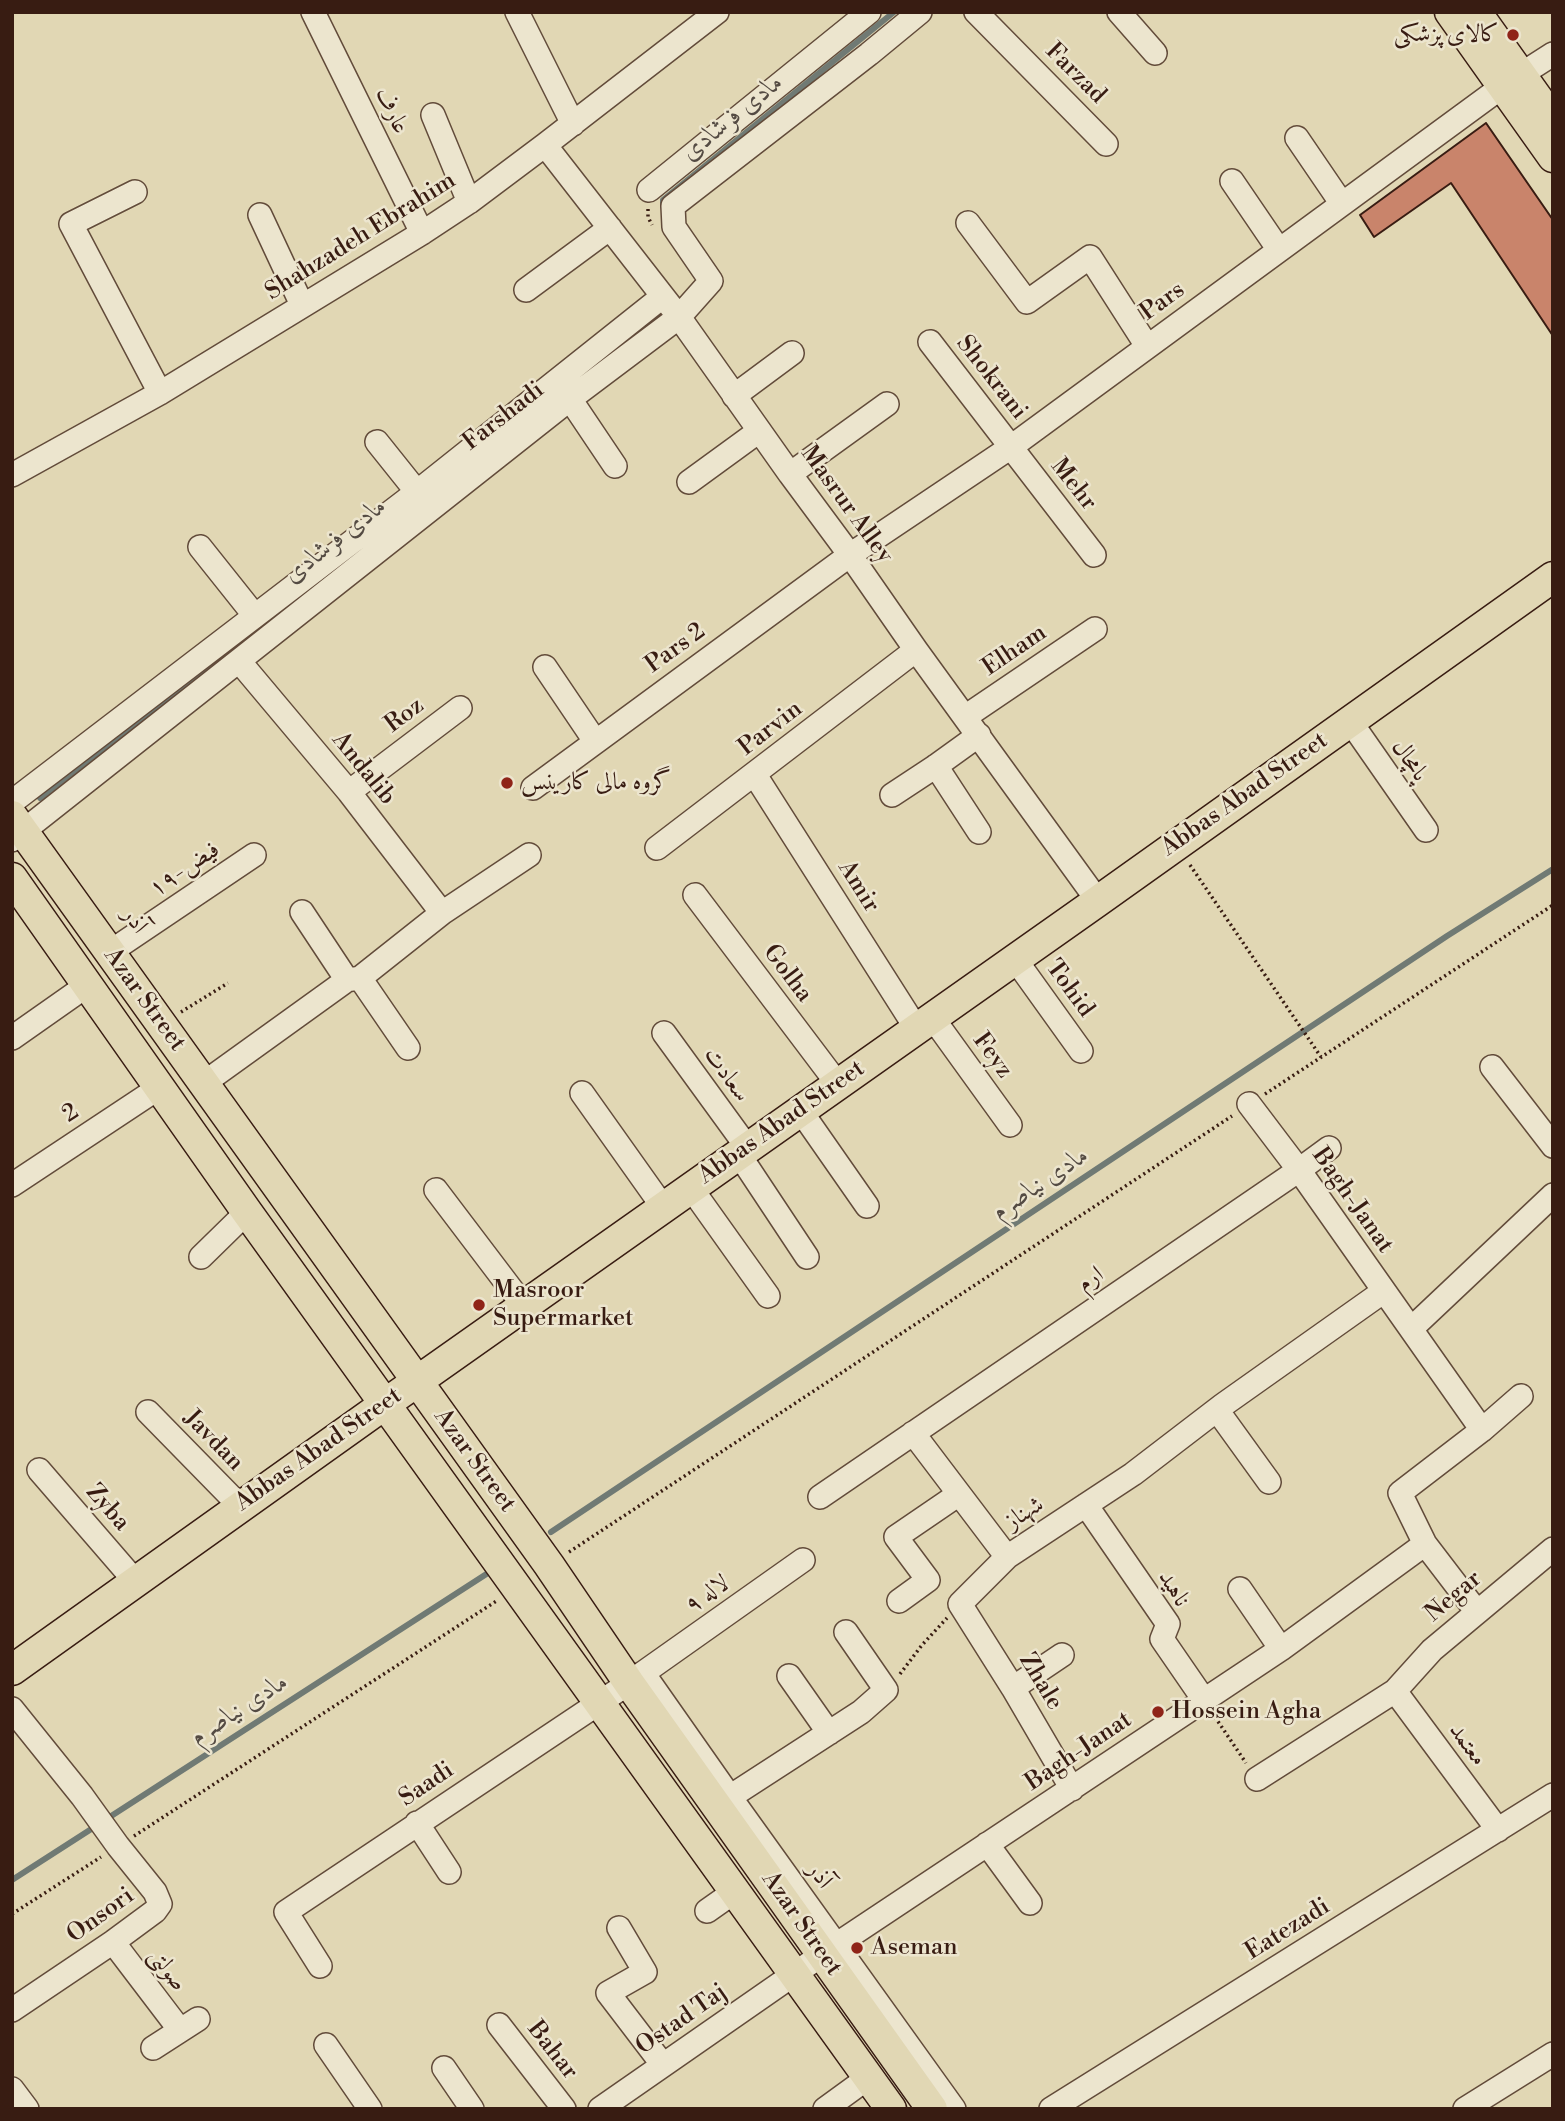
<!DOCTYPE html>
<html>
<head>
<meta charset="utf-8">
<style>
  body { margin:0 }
  #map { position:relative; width:1565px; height:2121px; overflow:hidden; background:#e1d7b4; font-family:"Libre Bodoni",serif }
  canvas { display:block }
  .frame { position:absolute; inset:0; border:14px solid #381c12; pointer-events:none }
</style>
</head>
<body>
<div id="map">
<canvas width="1565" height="2121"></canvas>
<div class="frame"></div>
</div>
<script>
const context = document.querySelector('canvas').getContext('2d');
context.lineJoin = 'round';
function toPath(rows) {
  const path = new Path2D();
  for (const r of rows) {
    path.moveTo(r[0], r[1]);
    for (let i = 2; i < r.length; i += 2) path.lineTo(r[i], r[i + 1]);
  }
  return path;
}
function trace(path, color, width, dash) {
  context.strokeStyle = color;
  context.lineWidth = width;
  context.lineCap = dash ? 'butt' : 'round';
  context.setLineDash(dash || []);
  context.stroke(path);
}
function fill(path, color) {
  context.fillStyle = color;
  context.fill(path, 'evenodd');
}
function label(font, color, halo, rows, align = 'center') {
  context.font = font + ' "Libre Bodoni",Amiri,serif';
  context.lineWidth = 5;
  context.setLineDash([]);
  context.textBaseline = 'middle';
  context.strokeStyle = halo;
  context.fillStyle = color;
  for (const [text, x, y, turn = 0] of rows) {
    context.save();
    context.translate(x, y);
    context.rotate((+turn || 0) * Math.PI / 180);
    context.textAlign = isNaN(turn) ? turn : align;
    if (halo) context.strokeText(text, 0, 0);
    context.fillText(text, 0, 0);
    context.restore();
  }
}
const stream = toPath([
  [663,206,663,200,894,12],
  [40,798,212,663],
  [551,1532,1447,936,1553,869],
  [105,1820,488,1573],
  [12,1880,96,1826]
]);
const building = toPath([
  [1486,123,1553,220,1553,336,1451,183,1374,237,1360,215,1486,123]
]);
const path = toPath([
  [648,209,648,217,652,225],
  [1190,865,1321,1057],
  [181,1012,228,983],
  [1265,1094,1553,905],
  [569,1552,1232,1116],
  [900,1674,922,1645,947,1618],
  [1215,1717,1246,1763],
  [134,1836,498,1600],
  [12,1914,101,1857]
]);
const minor = toPath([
  [313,12,422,233],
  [517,12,573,124],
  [976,12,1106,144],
  [1119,12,1155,53],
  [433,115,469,202],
  [1297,138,1342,204],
  [545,145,679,317,790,474,850,555,916,650,1098,901],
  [1232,181,1279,250],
  [649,190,869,12],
  [135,192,71,224,160,393],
  [260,215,302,305],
  [968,223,1027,302,1090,257,1147,346],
  [526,290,610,228],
  [930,342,1094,555],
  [734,396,792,353],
  [570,399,615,466],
  [377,442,417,492],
  [790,474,887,404],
  [12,475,160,393,422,233,469,202,545,145,717,12],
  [689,482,759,431],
  [200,547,255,616],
  [239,661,349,792,442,913],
  [545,667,595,741],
  [965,717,1095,629],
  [1350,721,1426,830],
  [936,766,979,832],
  [755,775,916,1028],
  [533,788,850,555,1011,447,1503,86,1553,54],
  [349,792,460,708],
  [892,795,936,766,979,735],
  [12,802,417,492,662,297],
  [12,840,570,399,679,317,711,281,674,227,673,206,869,54,920,12],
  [657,848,916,650],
  [695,895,837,1083],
  [302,912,347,980],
  [110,952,254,855],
  [1015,959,1081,1051],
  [360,978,408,1048],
  [932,1017,1010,1125],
  [664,1033,747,1147],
  [12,1038,86,986],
  [1492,1067,1553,1146],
  [204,1083,347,980,360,978,442,913,529,855],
  [582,1093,663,1207],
  [1249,1104,1299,1170,1482,1430],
  [800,1110,867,1206],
  [738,1153,807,1257],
  [12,1185,160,1087],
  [691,1188,768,1296],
  [436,1190,524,1306],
  [201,1257,247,1212],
  [1411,1329,1553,1195],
  [1217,1410,1269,1482],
  [148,1412,240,1506],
  [913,1433,1007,1557],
  [39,1470,135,1581],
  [820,1497,1299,1170,1329,1148],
  [1086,1505,1168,1624,1162,1639,1204,1700],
  [1240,1589,1281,1649],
  [899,1601,928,1580,896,1537,959,1494],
  [1477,1612,1425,1544,1400,1493,1482,1430,1521,1396],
  [643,1673,730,1797,954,2109],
  [789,1676,829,1733],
  [1013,1688,1062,1655],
  [1395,1691,1498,1830],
  [12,1709,82,1796,118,1846,155,1892,160,1904,155,1911,113,1942,12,2010],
  [1257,1779,1395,1691,1432,1650,1553,1549],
  [1072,1789,1013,1688,960,1604,1007,1557,1133,1474,1223,1405,1384,1291],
  [719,1804,861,1712,886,1690,846,1632],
  [417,1823,449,1872],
  [987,1844,1030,1903],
  [707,1911,734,1892],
  [619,1928,645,1972,608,1993,663,2065],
  [113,1942,180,2030],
  [320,1966,286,1912,629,1683,803,1560],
  [499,2025,564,2109],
  [326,2045,370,2109],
  [153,2048,198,2019],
  [444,2068,472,2109],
  [12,2089,27,2109],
  [600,2109,836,1945,1281,1649,1425,1544],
  [825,2109,869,2077],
  [1051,2109,1553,1795],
  [1465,2109,1553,2054]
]);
const major = toPath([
  [1450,12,1553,157],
  [1476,12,1553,120],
  [12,816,549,1565,629,1683,932,2109],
  [12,878,247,1212,891,2109],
  [12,1670,385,1404,1098,901,1553,577]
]);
const markers = [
  [1513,35,7,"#8f2418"],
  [507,783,7,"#8f2418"],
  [479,1305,7,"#8f2418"],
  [1158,1712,7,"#8f2418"],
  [857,1948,7,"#8f2418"]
];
const poiNames = [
  ["کالای پزشکی",1499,35,"right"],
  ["گروه مالی کارینس",521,783],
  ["Masroor",493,1291],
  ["Supermarket",493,1319],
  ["Hossein Agha",1172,1712],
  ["Aseman",871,1948]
];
const streetNames = [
  ["Farzad",1075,74,45],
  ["عارف",391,111,64],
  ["Shahzadeh Ebrahim",361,237,-32],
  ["Pars",1163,302,-36],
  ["Shokrani",991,378,52],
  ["Farshadi",504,417,-38],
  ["Mehr",1073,485,52],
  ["Masrur Alley",846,505,54],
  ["Pars 2",676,649,-36],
  ["Elham",1015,651,-34],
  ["Roz",405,716,-37],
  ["Parvin",771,729,-38],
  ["پامچال",1409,761,55],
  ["Andalib",363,769,51],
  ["Abbas Abad Street",1245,795,-35],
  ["۱۹-فیض",185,870,-34],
  ["Amir",858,887,58],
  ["آذر",134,921,55],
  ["Golha",787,974,53],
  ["Tohid",1069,989,54],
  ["Azar Street",144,1000,54],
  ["Feyz",992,1056,54],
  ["سعادت",726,1075,54],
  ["2",71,1114,-33],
  ["Abbas Abad Street",782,1123,-35],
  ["Bagh-Janat",1352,1201,55],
  ["ارم",1091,1280,-34],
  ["Javdan",213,1441,46],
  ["Abbas Abad Street",319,1450,-35],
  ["Azar Street",474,1461,54],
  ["Zyba",107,1508,49],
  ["شهناز",1025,1514,-33],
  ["ناهید",1173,1589,59],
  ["۹ لاله",708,1595,-35],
  ["Negar",1454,1597,-40],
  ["Zhale",1040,1682,59],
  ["معتمد",1467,1745,54],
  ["Bagh-Janat",1079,1752,-34],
  ["Saadi",427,1785,-34],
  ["آذر",819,1876,54],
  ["Onsori",101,1916,-36],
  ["Azar Street",801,1924,55],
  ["Eatezadi",1288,1930,-32],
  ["صولتی",167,1970,53],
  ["Ostad Taj",682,2020,-35],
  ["Bahar",552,2051,52]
];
const waterNames = [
  ["مادی فرشادی",733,118,-39],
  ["مادی فرشادی",336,541,-38],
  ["مادی نیاصرم",1041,1184,-34],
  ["مادی نیاصرم",240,1710,-33]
];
trace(stream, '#707a74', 6);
fill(building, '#c9846b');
trace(building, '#381c12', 2);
trace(minor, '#624b3a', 26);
trace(major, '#381c12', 33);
trace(path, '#381c12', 3.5, [2, 3.5]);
trace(minor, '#ece5ce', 23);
trace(major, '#e1d7b4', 30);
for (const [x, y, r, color] of markers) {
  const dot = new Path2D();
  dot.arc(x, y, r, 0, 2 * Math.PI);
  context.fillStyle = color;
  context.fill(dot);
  trace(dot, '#ece5ce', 2.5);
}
label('24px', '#381c12', '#ece5ce', poiNames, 'left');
label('24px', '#381c12', '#ece5ce', streetNames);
label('italic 26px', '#544b43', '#ece5ce', waterNames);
</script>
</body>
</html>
